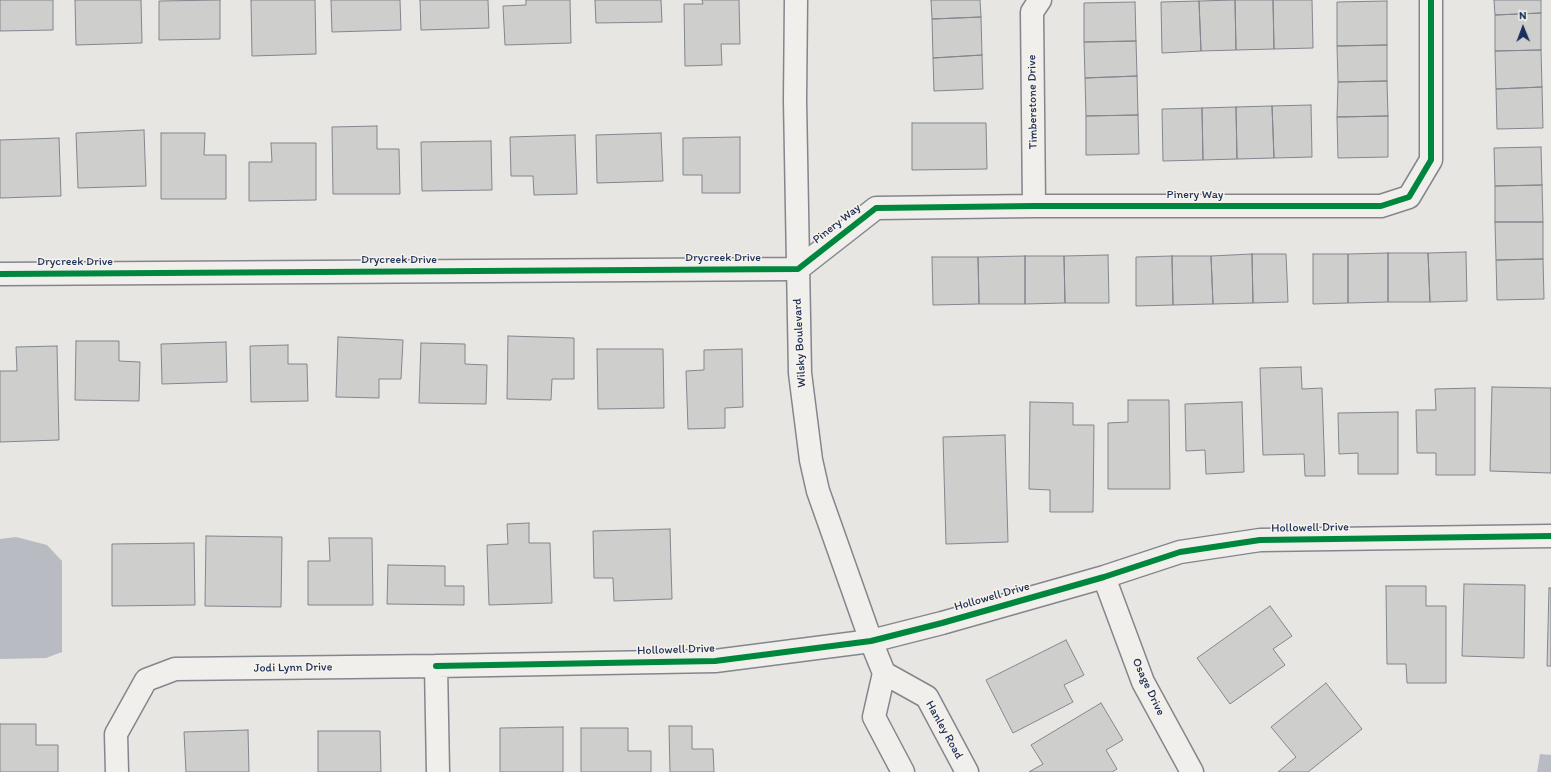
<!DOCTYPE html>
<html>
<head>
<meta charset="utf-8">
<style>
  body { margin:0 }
  #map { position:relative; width:1551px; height:772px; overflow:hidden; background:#e8e6e2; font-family:Itim,sans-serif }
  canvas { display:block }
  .north { position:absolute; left:1503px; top:8px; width:40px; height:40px; -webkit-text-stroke:3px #f7f3e8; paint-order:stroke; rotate:359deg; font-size:11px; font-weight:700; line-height:16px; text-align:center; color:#1b2f5e }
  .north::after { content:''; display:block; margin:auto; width:14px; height:18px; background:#1b2f5e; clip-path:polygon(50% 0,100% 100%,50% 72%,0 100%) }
</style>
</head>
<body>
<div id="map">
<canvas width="1551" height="772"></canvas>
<div class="north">N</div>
</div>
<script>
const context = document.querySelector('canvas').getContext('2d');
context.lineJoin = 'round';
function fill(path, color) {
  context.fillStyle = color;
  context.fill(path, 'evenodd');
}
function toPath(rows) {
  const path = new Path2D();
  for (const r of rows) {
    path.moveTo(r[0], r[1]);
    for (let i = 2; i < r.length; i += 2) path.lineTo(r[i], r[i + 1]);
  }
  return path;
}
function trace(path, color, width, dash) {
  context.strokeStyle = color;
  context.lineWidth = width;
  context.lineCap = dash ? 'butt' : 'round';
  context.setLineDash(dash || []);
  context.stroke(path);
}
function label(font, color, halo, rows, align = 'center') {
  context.font = font + ' Itim,sans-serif';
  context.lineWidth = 3;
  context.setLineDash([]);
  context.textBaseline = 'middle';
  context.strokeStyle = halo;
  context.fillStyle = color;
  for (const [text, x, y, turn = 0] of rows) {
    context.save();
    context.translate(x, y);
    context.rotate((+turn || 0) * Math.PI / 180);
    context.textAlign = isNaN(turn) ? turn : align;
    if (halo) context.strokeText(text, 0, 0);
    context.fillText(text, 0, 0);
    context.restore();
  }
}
const water = toPath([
  [16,537,47,545,62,561,62,652,46,658,0,659,0,539],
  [1540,754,1551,755,1551,772,1537,772]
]);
const building = toPath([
  [0,0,53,0,53,30,0,31,0,0],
  [75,0,141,0,142,43,76,45,75,0],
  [220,0,220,39,159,40,159,1,220,0],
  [251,0,315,0,316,54,252,56,251,0],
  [331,0,400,0,401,30,332,32,331,0],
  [420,0,488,0,489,28,421,30,420,0],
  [526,0,570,0,571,43,505,45,503,6,526,5,526,0],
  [595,0,661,0,662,22,596,23,595,0],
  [702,0,739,0,740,44,721,44,722,65,685,66,684,4,703,4,702,0],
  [931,0,980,0,981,17,932,19,931,0],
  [1235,0,1273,0,1274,49,1236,50,1235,0],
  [1235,0,1236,50,1201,51,1199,1,1235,0],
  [1273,0,1312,0,1313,48,1274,49,1273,0],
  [1494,0,1541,0,1541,13,1495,15,1494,0],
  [1199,1,1201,51,1162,53,1161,2,1199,1],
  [1387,1,1387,45,1337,46,1337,2,1387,1],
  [1135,2,1136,41,1084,42,1084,3,1135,2],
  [1541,13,1541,50,1495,51,1495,15,1541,13],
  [981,17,982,55,933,58,932,19,981,17],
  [1136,41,1137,76,1085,78,1084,42,1136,41],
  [1387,45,1387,81,1338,82,1337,46,1387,45],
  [1541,50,1542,87,1496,89,1495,51,1541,50],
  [982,55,983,89,934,91,933,58,982,55],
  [1137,76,1138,115,1086,116,1085,78,1137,76],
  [1387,81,1388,116,1337,117,1338,82,1387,81],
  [1542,87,1543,128,1497,129,1496,89,1542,87],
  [1311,105,1312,157,1274,158,1272,106,1311,105],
  [1272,106,1274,158,1237,159,1236,107,1272,106],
  [1236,107,1237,159,1203,160,1202,108,1236,107],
  [1202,108,1203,160,1163,161,1162,109,1202,108],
  [1138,115,1139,154,1086,155,1086,116,1138,115],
  [1388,116,1388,157,1338,158,1337,117,1388,116],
  [912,123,986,123,987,169,912,170,912,123],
  [377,126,377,149,399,149,400,194,333,194,332,127,377,126],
  [144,130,146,186,78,188,76,133,144,130],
  [161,133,205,133,204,155,226,155,226,199,161,199,161,133],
  [661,133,663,181,597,183,596,135,661,133],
  [575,135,577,194,534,195,533,176,511,176,510,137,575,135],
  [740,137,740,193,702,193,702,175,683,175,683,138,740,137],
  [59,138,61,196,0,198,0,140,59,138],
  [491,141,492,190,422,191,421,142,491,141],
  [271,143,316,143,316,200,249,201,249,162,272,162,271,143],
  [1541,147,1542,185,1495,186,1494,148,1541,147],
  [1542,185,1543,222,1495,222,1495,186,1542,185],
  [1495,222,1543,222,1543,259,1496,260,1495,222],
  [1466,252,1467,301,1430,302,1428,253,1466,252],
  [1388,253,1428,253,1430,302,1388,302,1388,253],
  [1388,253,1388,302,1348,303,1348,254,1388,253],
  [1252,254,1253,303,1213,304,1211,256,1252,254],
  [1252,254,1286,254,1288,302,1253,303,1252,254],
  [1313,254,1348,254,1348,303,1313,304,1313,254],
  [1108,255,1109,303,1065,303,1064,256,1108,255],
  [1025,256,1064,256,1065,303,1025,304,1025,256],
  [1025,256,1025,304,979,304,978,257,1025,256],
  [1172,256,1173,305,1136,306,1136,257,1172,256],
  [1172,256,1211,256,1213,304,1173,305,1172,256],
  [932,257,978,257,979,304,933,305,932,257],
  [1543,259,1544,299,1497,300,1496,260,1543,259],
  [508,336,574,338,574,379,552,379,551,400,507,399,508,336],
  [338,337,403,340,401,379,379,379,379,398,336,397,338,337],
  [76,341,119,341,119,361,140,362,139,401,75,400,76,341],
  [226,342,227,382,162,384,161,344,226,342],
  [421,343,465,344,465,364,487,365,486,404,419,403,421,343],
  [288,345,288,364,307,364,308,401,251,402,250,346,288,345],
  [57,346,59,440,0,442,0,371,17,371,16,347,57,346],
  [597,349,663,349,664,408,598,409,597,349],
  [742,349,743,407,725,408,725,428,688,429,686,371,704,370,704,350,742,349],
  [1301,367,1302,389,1322,388,1325,476,1305,476,1304,454,1263,455,1260,368,1301,367],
  [1492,387,1551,388,1551,473,1490,471,1492,387],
  [1475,388,1475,475,1436,475,1436,453,1417,453,1416,410,1436,410,1435,389,1475,388],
  [1128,400,1169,400,1170,489,1108,489,1108,423,1128,422,1128,400],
  [1030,402,1073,403,1073,425,1094,425,1093,512,1050,512,1050,490,1029,489,1030,402],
  [1242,402,1244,472,1206,474,1205,450,1186,451,1185,404,1242,402],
  [1398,412,1398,474,1358,474,1358,453,1339,454,1338,413,1398,412],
  [1005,435,1008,542,946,544,943,437,1005,435],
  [529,523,529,543,550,543,552,603,489,605,487,545,508,544,507,524,529,523],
  [670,529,672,599,614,601,613,578,594,578,593,531,670,529],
  [206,536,282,537,281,607,205,606,206,536],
  [329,538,372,538,373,605,308,605,308,561,330,561,329,538],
  [194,543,195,605,112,606,112,544,194,543],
  [388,565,445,566,445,586,464,586,464,605,387,604,388,565],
  [1464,584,1525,585,1524,658,1462,656,1464,584],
  [1386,586,1426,586,1426,606,1446,606,1446,683,1407,683,1406,664,1387,664,1386,586],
  [1549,588,1551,588,1551,666,1547,666,1549,588],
  [1270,606,1292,636,1273,649,1285,665,1230,704,1197,658,1270,606],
  [1066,640,1084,675,1064,685,1073,702,1013,733,986,680,1066,640],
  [1326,683,1362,729,1308,772,1278,772,1296,757,1271,727,1326,683],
  [1101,703,1123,740,1106,750,1117,769,1112,772,1029,772,1043,764,1031,745,1101,703],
  [0,724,36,724,36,745,58,745,58,772,0,772,0,724],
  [669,726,692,726,692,749,713,749,714,772,670,772,669,726],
  [563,727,563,772,500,772,500,728,563,727],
  [581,728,628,728,628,751,651,751,651,772,581,772,581,728],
  [248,730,249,772,186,772,184,732,248,730],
  [318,731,380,731,381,772,318,772,318,731]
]);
const minor = toPath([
  [1034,206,1032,12,1040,0],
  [0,274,798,269,876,208,1034,206,1381,206,1409,197,1431,160,1431,0],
  [1104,577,1143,682,1192,772],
  [436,666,715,661,871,641,942,623,1104,577,1180,552,1260,540,1551,536],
  [117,772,116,734,146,680,175,669,436,666,438,772]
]);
const major = toPath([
  [796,0,795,100,800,373,811,460,818,491,871,641,884,673],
  [884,673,927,697,967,772],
  [884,673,874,717,903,772]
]);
const cycleway = toPath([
  [0,274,798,269,876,208,1034,206,1381,206,1409,197,1431,160,1431,0],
  [436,666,715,661,871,641,942,623,1104,577,1180,552,1260,540,1551,536]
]);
const streetNames = [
  ["Timberstone Drive",1033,102,-91],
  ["Pinery Way",1195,195],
  ["Pinery Way",837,224,-38],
  ["Drycreek Drive",723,258],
  ["Drycreek Drive",399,260],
  ["Drycreek Drive",75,262],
  ["Wilsky Boulevard",800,343,-93],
  ["Hollowell Drive",1310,528,-1],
  ["Hollowell Drive",992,597,-16],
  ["Hollowell Drive",676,650,-2],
  ["Jodi Lynn Drive",293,668,-1],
  ["Osage Drive",1148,687,65],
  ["Hanley Road",944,730,61]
];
fill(water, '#b8bbc2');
fill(building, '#cececd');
trace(building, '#83868d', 1);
trace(minor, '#83868d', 25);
trace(major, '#83868d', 25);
trace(minor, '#f0efeb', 22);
trace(major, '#f0efeb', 22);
trace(cycleway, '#00873e', 6);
label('12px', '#1b2f5e', '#f7f3e8', streetNames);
</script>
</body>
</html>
